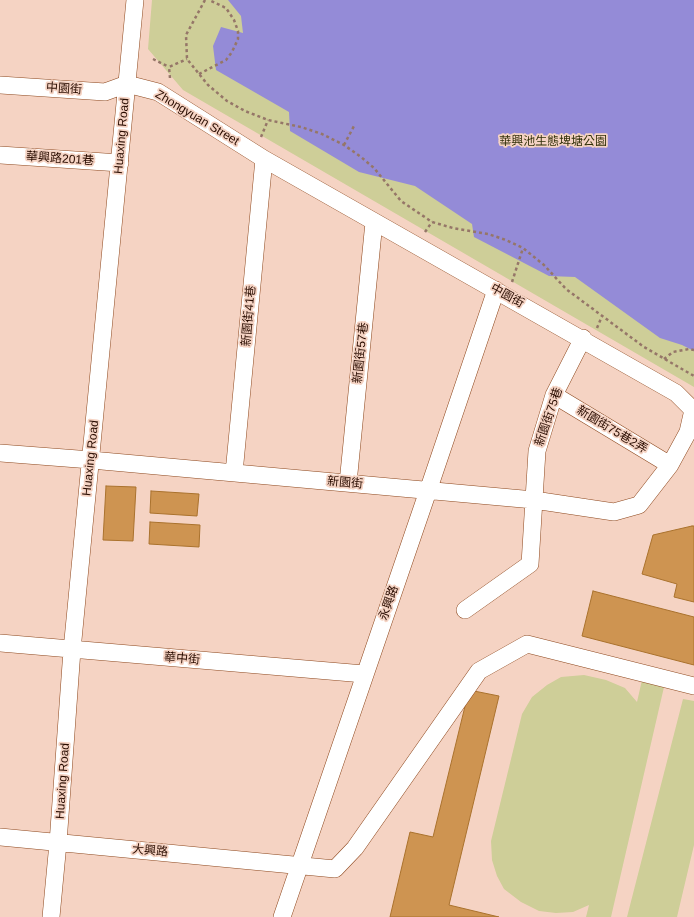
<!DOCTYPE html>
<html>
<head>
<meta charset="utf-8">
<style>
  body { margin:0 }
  canvas { display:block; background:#f5d3c3 }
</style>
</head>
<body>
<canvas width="694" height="917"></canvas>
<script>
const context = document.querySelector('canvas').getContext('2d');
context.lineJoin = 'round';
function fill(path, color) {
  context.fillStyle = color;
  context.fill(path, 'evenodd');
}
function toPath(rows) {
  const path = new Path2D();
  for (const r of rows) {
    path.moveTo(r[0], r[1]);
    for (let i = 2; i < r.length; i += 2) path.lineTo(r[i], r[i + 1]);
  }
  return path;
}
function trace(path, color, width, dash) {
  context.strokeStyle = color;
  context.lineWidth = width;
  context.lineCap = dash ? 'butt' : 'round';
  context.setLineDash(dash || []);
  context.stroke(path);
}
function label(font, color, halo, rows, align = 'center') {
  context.font = font + ' Arial,"Noto Sans TC",sans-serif';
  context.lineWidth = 3.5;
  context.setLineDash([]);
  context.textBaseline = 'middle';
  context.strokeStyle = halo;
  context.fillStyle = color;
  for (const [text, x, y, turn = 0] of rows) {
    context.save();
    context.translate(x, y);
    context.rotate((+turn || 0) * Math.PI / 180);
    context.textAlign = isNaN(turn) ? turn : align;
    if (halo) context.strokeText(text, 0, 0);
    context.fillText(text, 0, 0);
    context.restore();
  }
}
const green = toPath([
  [152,0,694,0,694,387,183,90,148,49],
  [584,675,606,680,625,688,637,702,642,680,664,687,611,917,586,917,589,905,573,912,556,913,539,911,521,902,504,889,497,876,492,860,491,841,522,714,532,697,547,685,561,677],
  [683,699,694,701,694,845,677,917,627,917]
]);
const water = toPath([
  [228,0,694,0,694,351,682,345,660,338,575,277,549,276,474,237,472,224,415,186,359,172,290,131,289,112,216,70,213,46,221,27,243,33,241,16]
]);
const building = toPath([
  [106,486,136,487,133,541,103,540,106,486],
  [151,491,199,494,197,516,150,513,151,491],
  [150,522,200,525,199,547,149,544,150,522],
  [692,526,694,526,694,602,674,597,677,584,642,574,653,535,692,526],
  [593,591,694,617,694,665,582,636,593,591],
  [469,690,499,696,449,905,499,917,390,917,410,832,433,837,469,690]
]);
const path = toPath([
  [205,0,186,35,187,59,208,85,227,101,245,111,268,120,301,127,322,134,344,145,361,157,374,168,401,201,432,222,453,228,488,234,506,240,523,248,544,265,566,289,644,347,694,376],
  [153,59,169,67],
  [199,74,226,60,232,52,238,39,238,31,234,20,226,8,209,0],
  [170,78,169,67,187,59],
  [261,137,268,120],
  [344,145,355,124],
  [425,232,432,222],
  [512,282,523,248],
  [597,328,602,316],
  [664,359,673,352,689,349,694,350]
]);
const minor = toPath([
  [0,85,105,92,127,84,158,92,264,159,676,393,693,410,688,432,670,465,639,505,614,512,534,500,91,460,0,453],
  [0,155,120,163],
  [554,395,670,465],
  [234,473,264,159],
  [348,483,374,222],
  [465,610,530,564,537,451,554,395,583,338],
  [0,643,364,674],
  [0,837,335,869,355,848,479,671,527,644,694,686],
  [51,917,58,843,72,650,135,0],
  [282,917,428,491,496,290]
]);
const streetNames = [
  ["中園街",64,89,4],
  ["Zhongyuan Street",197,118,31],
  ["Huaxing Road",122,136,-85],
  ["華興路201巷",60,159,4],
  ["中園街",507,296,29],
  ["新園街41巷",249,316,-85],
  ["新園街57巷",361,353,-84],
  ["新園街75巷",549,417,-71],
  ["新園街75巷2弄",612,430,31],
  ["Huaxing Road",91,458,-84],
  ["新園街",345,483,5],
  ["永興路",389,603,-71],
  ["華中街",182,659,5],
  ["Huaxing Road",63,781,-86],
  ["大興路",150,851,5]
];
const parkNames = [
  ["華興池生態埤塘公園",553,142]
];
fill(green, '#cece98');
fill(water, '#948bd7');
fill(building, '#ce9451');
trace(building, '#aa722d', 1);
trace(minor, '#8e481e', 18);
trace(path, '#957668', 2.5, [3, 3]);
trace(minor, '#fff', 17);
label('12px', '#290c00', '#f5d3c3', streetNames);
label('12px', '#313009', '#f5d3c3', parkNames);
</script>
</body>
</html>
